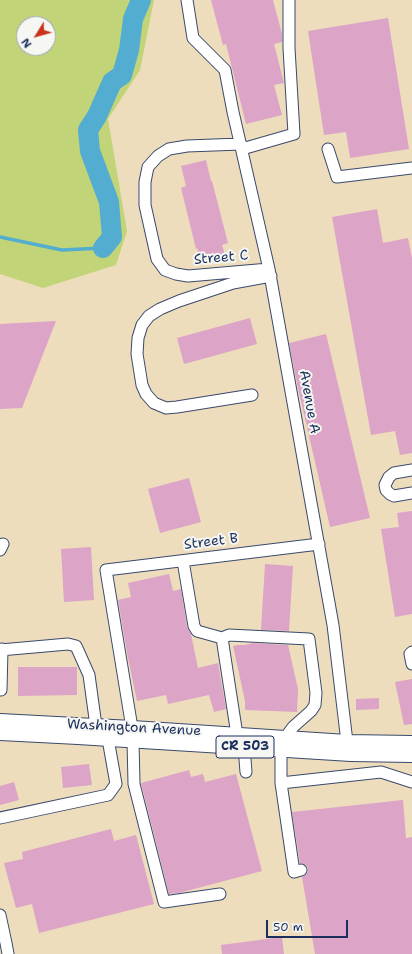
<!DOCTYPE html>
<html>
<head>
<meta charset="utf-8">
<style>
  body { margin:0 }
  #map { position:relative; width:412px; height:954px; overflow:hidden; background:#edddbc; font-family:"Shantell Sans",sans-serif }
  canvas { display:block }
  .north { position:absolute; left:16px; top:16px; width:40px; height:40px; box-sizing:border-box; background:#f6f6f2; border:1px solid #9ea6b7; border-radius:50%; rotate:233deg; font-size:11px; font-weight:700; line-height:16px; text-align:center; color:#1b2f5e }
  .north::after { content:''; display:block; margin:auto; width:14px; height:18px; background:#c8321e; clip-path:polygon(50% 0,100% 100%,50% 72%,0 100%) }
  .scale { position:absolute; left:266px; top:920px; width:82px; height:18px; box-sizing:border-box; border:2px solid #1b2f5e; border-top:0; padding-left:5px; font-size:12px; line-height:14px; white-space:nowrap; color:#1b2f5e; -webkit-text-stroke:3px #f6f6f2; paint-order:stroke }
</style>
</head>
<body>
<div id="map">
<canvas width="412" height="954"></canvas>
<div class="north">N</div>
<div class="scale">50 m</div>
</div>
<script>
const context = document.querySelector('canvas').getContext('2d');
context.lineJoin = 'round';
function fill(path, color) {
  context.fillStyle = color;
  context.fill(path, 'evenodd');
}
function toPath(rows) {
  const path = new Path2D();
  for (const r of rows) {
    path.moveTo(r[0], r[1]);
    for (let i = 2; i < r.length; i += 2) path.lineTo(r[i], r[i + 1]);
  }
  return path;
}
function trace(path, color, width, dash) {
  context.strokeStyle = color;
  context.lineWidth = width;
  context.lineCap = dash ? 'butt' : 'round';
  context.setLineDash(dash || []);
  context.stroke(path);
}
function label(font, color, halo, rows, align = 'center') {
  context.font = font + ' "Shantell Sans",sans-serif';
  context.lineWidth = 4;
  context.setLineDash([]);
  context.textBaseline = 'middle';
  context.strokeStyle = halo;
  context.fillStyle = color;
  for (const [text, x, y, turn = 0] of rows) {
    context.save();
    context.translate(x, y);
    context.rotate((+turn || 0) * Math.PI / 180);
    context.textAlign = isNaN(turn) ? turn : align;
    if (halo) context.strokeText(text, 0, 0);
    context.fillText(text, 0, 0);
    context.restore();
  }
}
const green = toPath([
  [0,0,154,0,140,70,108,119,127,231,116,265,43,288,0,274],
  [24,24,48,24,48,48,24,48]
]);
const stream = toPath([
  [0,237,62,250,103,248]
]);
const river = toPath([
  [103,248,112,237,109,202,90,151,88,130,97,116,112,82,122,75,129,50,133,19,141,0]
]);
const building = toPath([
  [211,0,273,0,282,34,282,42,274,44,284,83,274,85,282,115,246,124,226,44,223,45],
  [388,18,409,149,350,158,346,132,324,135,308,31],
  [206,160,211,181,212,181,228,243,222,245,225,255,201,261,197,248,196,249,181,188,186,186,181,166],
  [377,209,383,243,408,238,412,258,412,453,400,455,395,431,371,435,332,217],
  [250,318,257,344,184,364,177,338],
  [56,321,22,408,0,409,0,324],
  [326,334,370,518,330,527,298,388,289,343],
  [189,478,201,522,160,533,148,489],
  [412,511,412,614,395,617,381,529,399,527,397,513],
  [91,547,94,600,64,602,61,549],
  [265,564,293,566,289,631,261,630],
  [169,574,173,591,181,589,187,627,191,634,198,668,218,663,226,709,214,712,209,695,168,704,166,695,137,701,128,658,118,600,131,597,128,583],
  [253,643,288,645,298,689,297,712,245,710,245,701,233,646,238,645,245,645],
  [18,667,77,667,77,695,18,696],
  [412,679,412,724,404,725,395,682],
  [379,698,379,709,356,710,356,699],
  [89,764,92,785,63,788,61,767],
  [189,770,191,777,203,774,205,782,236,774,262,871,179,893,169,894,141,783],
  [14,782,19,800,0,805,0,786],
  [403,800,406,838,412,837,412,954,315,954,302,877,306,875,308,871,308,868,306,865,300,863,292,812],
  [111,829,114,841,136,835,154,904,39,933,32,904,16,908,4,863,23,859,22,852],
  [282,937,284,954,222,954,221,945]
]);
const minor = toPath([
  [187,0,193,38,225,70,233,112,269,269,333,625,347,742],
  [241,144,187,146,169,149,158,156,148,167,145,182,145,205,157,259,165,270,176,274,188,276,269,269],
  [242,149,294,134,289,48,289,0],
  [328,149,337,177,412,168],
  [252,395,177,407,166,408,154,403,146,394,142,385,137,354,138,338,142,325,149,316,160,309,179,301,233,283,271,276],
  [412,470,394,473,389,477,385,485,386,490,390,494,394,496,412,493],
  [0,550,3,544],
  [183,561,194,626,197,631,222,638],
  [0,650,68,644,76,646,89,675,96,726],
  [412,652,410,654,412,664],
  [1,690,2,649],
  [132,728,106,570,319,544],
  [237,735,222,638,229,635,309,639,316,693,315,705,311,711,293,727,285,738],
  [133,741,134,784,164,902,220,894],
  [244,747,246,772],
  [281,749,281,783,381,772,412,782],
  [281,783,294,872,301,870],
  [0,818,108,795,116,784,108,739],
  [0,915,6,943,8,954]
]);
const major = toPath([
  [0,721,132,728,347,742,412,743],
  [0,733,78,737,351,754,412,755]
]);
const shields = [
  [245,747,58]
];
const shieldNames = [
  ["CR 503",245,747]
];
const streetNames = [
  ["Street C",221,258,-5],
  ["Avenue A",309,402,80],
  ["Street B",211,542,-7],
  ["Washington Avenue",134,728,3]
];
fill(green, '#c1d477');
trace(stream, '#52add0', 3.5);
trace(river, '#52add0', 20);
fill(building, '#dca4c7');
trace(minor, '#3a496c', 13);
trace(major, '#3a496c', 16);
trace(minor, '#fff', 11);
trace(major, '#fff', 14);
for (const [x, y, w] of shields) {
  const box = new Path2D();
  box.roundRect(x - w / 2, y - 11, w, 22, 3);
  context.fillStyle = '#f6f6f2';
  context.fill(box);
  trace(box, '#1b2f5e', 1);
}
label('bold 13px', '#1b2f5e', null, shieldNames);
label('14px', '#1b2f5e', '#f6f6f2', streetNames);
</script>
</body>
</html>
